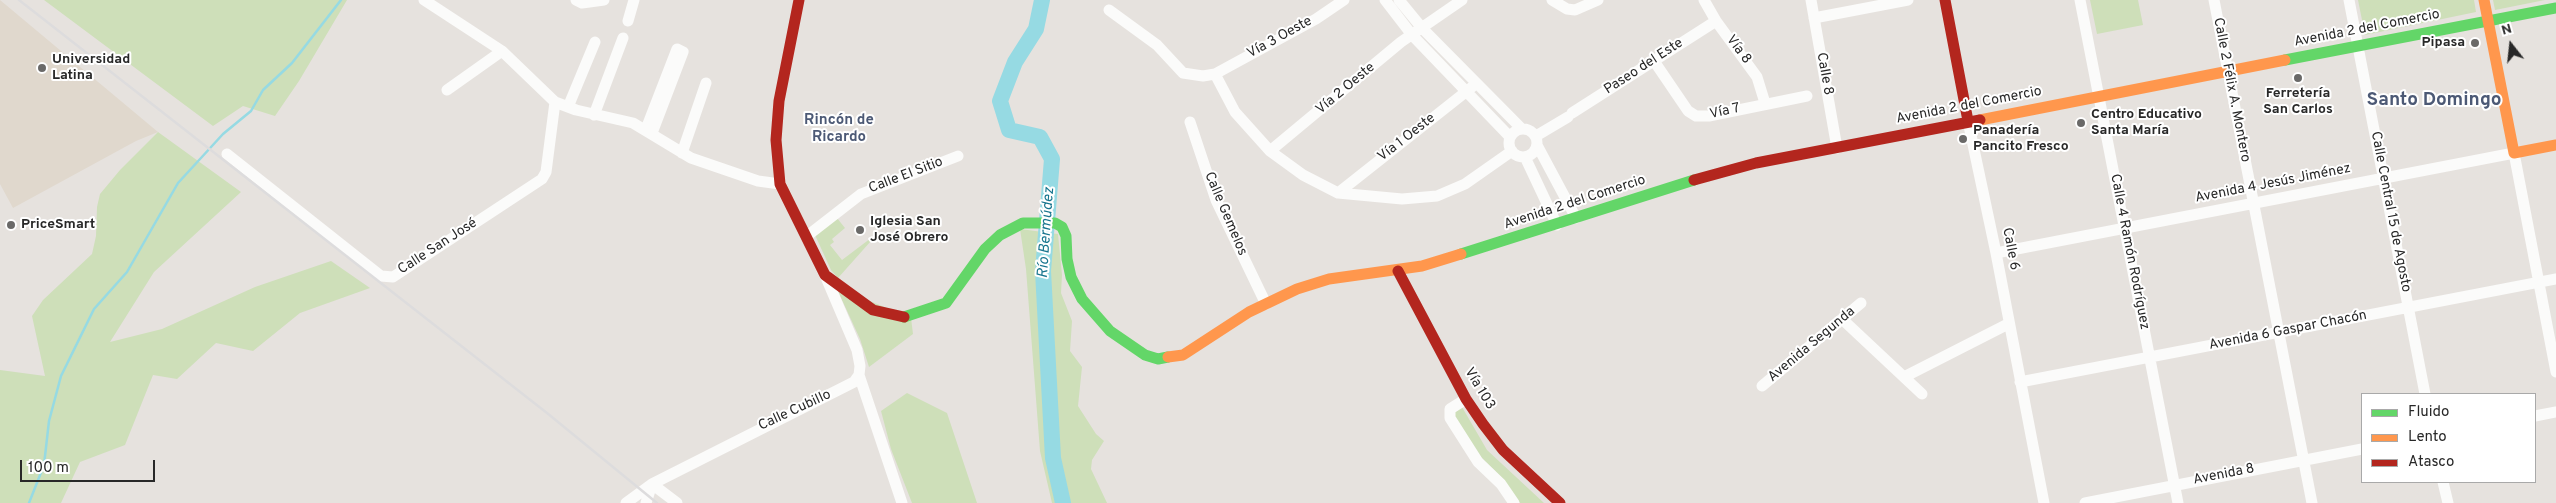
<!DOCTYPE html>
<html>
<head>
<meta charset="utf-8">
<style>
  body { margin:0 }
  #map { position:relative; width:2556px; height:503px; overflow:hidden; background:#e6e2de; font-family:Overpass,sans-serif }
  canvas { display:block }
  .legend { position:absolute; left:2361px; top:393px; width:175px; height:90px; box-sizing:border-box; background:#fff; border:1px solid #a9a9a9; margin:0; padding:6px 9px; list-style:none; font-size:15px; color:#282828 }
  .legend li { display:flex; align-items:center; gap:10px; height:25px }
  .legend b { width:25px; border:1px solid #a9a9a9 }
  .north { position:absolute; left:2486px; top:20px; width:50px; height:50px; -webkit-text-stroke:4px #fff; paint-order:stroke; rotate:344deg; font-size:14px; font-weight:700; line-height:20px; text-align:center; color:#282828 }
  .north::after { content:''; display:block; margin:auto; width:18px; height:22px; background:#282828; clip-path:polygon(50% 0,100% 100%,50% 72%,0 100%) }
  .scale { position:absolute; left:20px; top:460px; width:135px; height:22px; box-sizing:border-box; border:2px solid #282828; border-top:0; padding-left:6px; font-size:15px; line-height:18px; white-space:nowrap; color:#282828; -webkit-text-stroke:4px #fff; paint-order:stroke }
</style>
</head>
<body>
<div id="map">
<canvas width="2556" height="503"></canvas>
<ul class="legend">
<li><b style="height:6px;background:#63d668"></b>Fluido</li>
<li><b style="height:6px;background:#ff974d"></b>Lento</li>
<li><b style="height:6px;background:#b3261e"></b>Atasco</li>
</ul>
<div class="north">N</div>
<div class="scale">100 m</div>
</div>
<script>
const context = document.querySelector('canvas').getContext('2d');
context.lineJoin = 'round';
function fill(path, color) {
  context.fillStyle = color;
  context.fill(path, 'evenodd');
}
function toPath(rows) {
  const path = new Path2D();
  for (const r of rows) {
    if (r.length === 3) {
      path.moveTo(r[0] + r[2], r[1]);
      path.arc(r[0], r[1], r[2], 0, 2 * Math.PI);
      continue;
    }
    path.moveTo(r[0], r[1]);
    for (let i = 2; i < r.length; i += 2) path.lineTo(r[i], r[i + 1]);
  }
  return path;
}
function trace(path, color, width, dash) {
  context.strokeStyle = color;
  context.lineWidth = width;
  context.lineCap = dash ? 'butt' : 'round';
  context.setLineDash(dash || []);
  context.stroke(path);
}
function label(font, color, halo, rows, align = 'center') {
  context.font = font + ' Overpass,sans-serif';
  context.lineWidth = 4;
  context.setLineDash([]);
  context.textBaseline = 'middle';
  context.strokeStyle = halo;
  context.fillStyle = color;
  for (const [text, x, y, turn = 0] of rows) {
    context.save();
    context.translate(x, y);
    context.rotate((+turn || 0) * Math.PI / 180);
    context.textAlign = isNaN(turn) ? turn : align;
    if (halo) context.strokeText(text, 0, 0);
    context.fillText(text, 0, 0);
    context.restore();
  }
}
const education = toPath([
  [0,0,158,132,136,141,13,208,0,184]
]);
const green = toPath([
  [44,0,347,0,299,81,275,116,243,106,213,126],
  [2090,0,2138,0,2143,25,2097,34],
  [2358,0,2474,0,2476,12,2365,35],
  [2493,0,2545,0,2495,10],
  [158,132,241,192,154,272,110,342,162,329,255,287,331,261,370,288,300,313,253,351,216,343,177,379,153,375,125,445,80,462,61,503,0,503,0,370,45,376,32,316,43,300,92,254,96,236,97,207,100,194,120,170],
  [837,218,845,228,832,239,834,242,830,245,842,260,879,232,838,278,831,270,815,235],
  [1020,229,1058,234,1062,275,1061,293,1072,321,1070,351,1082,367,1078,406,1096,434,1104,441,1092,460,1091,469,1107,503,1052,503,1040,451,1026,269],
  [836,287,911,318,913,334,869,367,860,339],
  [907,393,947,413,977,503,912,503,891,449,881,411],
  [1462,407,1487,450,1544,503,1520,503,1503,479,1476,452,1453,414]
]);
const stream = toPath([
  [29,503,44,465,49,421,61,376,94,309,127,272,178,183,223,134,251,111,263,90,292,63,341,0]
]);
const river = toPath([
  [1042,0,1036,29,1015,62,1000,101,1009,130,1040,137,1052,159,1043,271,1053,458,1063,503]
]);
const street = toPath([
  [424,0,502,51,555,102,576,110,633,123,691,158,758,181,780,184],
  [576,0,582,3,604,0],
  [1385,0,1412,35,1510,137],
  [1399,0,1422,28,1521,128],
  [1552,0,1567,9,1575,10,1598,0],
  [1704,0,1716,21,1757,77,1765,103],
  [1811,0,1837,148],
  [2080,0,2178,503],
  [2214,0,2312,503],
  [2349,0,2425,394],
  [1109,10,1157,45,1183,73,1203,76,1215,74,1316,19,1344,0],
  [1814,18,1908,0],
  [628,21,634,0],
  [1654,61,1688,111,1696,116,1709,116,1807,96],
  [1215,74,1235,112,1270,151,1303,175,1338,193,1402,199,1437,196,1465,184,1512,151],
  [447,90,502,51],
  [568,107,595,42],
  [1572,113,1716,21],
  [594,115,623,38],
  [1968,121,1996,253,2044,503],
  [1190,122,1216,200,1266,304],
  [1523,143,14],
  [646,129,677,49,683,52,652,133],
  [1536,136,1568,117],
  [1537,145,1576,218],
  [1270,151,1401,42,1462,0],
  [682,153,706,83],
  [227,154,381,276,393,277,542,179,546,172,555,102],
  [1525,157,1557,225],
  [1338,193,1472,87],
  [807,236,861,194,958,156],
  [1996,253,2514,153,2556,372],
  [1842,319,1922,394],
  [859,375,902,503],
  [1904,377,2008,324],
  [2020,382,2556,279],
  [1762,386,1861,303],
  [1466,399,1450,409,1450,418,1478,462,1501,484,1514,503],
  [2535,416,2556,412],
  [2443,482,2448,503],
  [626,503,652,484,677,503],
  [646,503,652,484,854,382,859,375,860,366,857,350,825,275],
  [2085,503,2362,449]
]);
const fast = toPath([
  [2285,60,2556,8],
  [1461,254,1694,180],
  [904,317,946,303,985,249,1000,235,1023,223,1055,223,1062,227,1066,236,1067,259,1071,277,1082,299,1110,331,1145,355,1158,359,1168,357]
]);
const slow = toPath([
  [2484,0,2514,153,2556,145],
  [1980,120,2285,60],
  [1168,357,1183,355,1249,312,1297,289,1329,279,1422,266,1461,254]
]);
const jam = toPath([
  [799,0,779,101,776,140,780,184,825,275,873,310,904,317],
  [1945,0,1968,121],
  [1694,180,1756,163,1980,120],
  [1398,271,1466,399,1483,424,1503,450,1560,503]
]);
const rail = toPath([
  [19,0,547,413,657,503]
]);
const markers = [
  [2475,43,5,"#6a6968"],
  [42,68,5,"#6a6968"],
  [2298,78,5,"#6a6968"],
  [2081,123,5,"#6a6968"],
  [1963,139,5,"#6a6968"],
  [11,225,5,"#6a6968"],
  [860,230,5,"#6a6968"]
];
const streetNames = [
  ["Avenida 2 del Comercio",2367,29,-11],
  ["Vía 3 Oeste",1280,38,-29],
  ["Vía 8",1738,50,53],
  ["Paseo del Este",1644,67,-33],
  ["Calle 8",1824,74,80],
  ["Vía 2 Oeste",1346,89,-40],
  ["Calle 2 Félix A. Montero",2231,90,79],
  ["Avenida 2 del Comercio",1969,106,-11],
  ["Vía 7",1725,112,-13],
  ["Vía 1 Oeste",1407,138,-38],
  ["Calle El Sitio",906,176,-21],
  ["Avenida 4 Jesús Jiménez",2273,184,-11],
  ["Avenida 2 del Comercio",1575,203,-18],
  ["Calle Central 15 de Agosto",2390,212,79],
  ["Calle Gemelos",1225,214,67],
  ["Calle San José",438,247,-33],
  ["Calle 6",2010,249,79],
  ["Calle 4 Ramón Rodríguez",2129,252,79],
  ["Avenida 6 Gaspar Chacón",2288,331,-11],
  ["Avenida Segunda",1812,345,-40],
  ["Vía 103",1479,389,59],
  ["Calle Cubillo",795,411,-25],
  ["Avenida 8",2224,475,-11]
];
const poiNames = [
  ["Pipasa",2465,43,"right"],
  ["Universidad",52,60],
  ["Latina",52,76],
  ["Ferretería",2298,94,"center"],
  ["San Carlos",2298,110,"center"],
  ["Centro Educativo",2091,115],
  ["Santa María",2091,131],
  ["Panadería",1973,131],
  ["Pancito Fresco",1973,147],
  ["Iglesia San",870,222],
  ["José Obrero",870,238],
  ["PriceSmart",21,225]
];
const neighbourhoodNames = [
  ["Rincón de",839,121],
  ["Ricardo",839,138]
];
const waterNames = [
  ["Río Bermúdez",1047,233,-86]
];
const districtNames = [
  ["Santo Domingo",2434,101]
];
fill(education, '#e0d8cd');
fill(green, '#cedfb9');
trace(stream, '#96dae3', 2.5);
trace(river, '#96dae3', 16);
trace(street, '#fbfbfa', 11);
trace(fast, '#63d668', 11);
trace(slow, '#ff974d', 11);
trace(jam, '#b3261e', 11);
trace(rail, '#dddcdd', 2.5);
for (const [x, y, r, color] of markers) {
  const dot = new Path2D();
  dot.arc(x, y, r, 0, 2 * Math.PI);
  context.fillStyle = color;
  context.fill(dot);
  trace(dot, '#fff', 2);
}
label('14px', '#282828', '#fff', streetNames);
label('bold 14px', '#282828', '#fff', poiNames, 'left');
label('bold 15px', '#4c5975', '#fff', neighbourhoodNames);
label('italic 15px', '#17758e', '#fff', waterNames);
label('bold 19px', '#4c5975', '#fff', districtNames);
</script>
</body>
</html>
